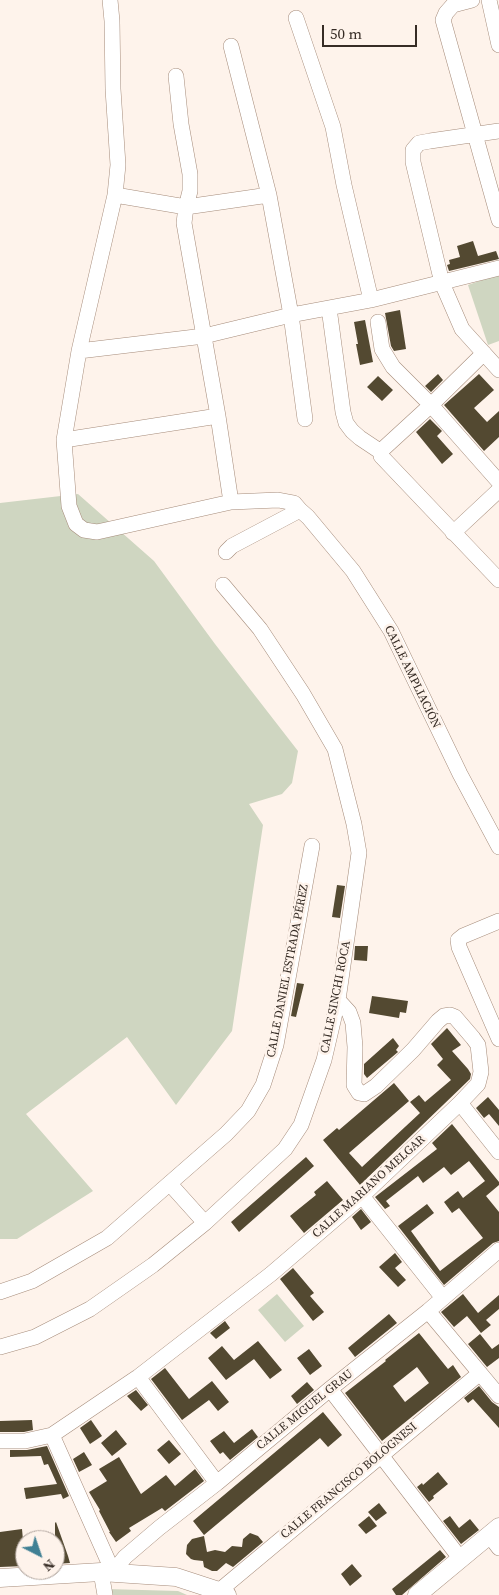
<!DOCTYPE html>
<html>
<head>
<meta charset="utf-8">
<style>
  body { margin:0 }
  #map { position:relative; width:499px; height:1595px; overflow:hidden; background:#fef3eb; font-family:"Source Serif 4",serif }
  canvas { display:block }
  .north { position:absolute; left:15px; top:1530px; width:50px; height:50px; box-sizing:border-box; background:#fef3eb; border:1px solid #aea39c; border-radius:50%; rotate:139deg; font-size:14px; font-weight:700; line-height:20px; text-align:center; color:#362c25 }
  .north::after { content:''; display:block; margin:auto; width:18px; height:22px; background:#408094; clip-path:polygon(50% 0,100% 100%,50% 72%,0 100%) }
  .scale { position:absolute; left:322px; top:25px; width:95px; height:22px; box-sizing:border-box; border:2px solid #362c25; border-top:0; padding-left:6px; font-size:15px; line-height:18px; white-space:nowrap; color:#362c25; -webkit-text-stroke:4px #fef3eb; paint-order:stroke }
</style>
</head>
<body>
<div id="map">
<canvas width="499" height="1595"></canvas>
<div class="north">N</div>
<div class="scale">50 m</div>
</div>
<script>
const context = document.querySelector('canvas').getContext('2d');
context.lineJoin = 'round';
function fill(path, color) {
  context.fillStyle = color;
  context.fill(path, 'evenodd');
}
function toPath(rows) {
  const path = new Path2D();
  for (const r of rows) {
    path.moveTo(r[0], r[1]);
    for (let i = 2; i < r.length; i += 2) path.lineTo(r[i], r[i + 1]);
  }
  return path;
}
function trace(path, color, width, dash) {
  context.strokeStyle = color;
  context.lineWidth = width;
  context.lineCap = dash ? 'butt' : 'round';
  context.setLineDash(dash || []);
  context.stroke(path);
}
function label(font, color, halo, rows, align = 'center') {
  context.font = font + ' "Source Serif 4",serif';
  context.lineWidth = 5;
  context.setLineDash([]);
  context.textBaseline = 'middle';
  context.strokeStyle = halo;
  context.fillStyle = color;
  for (const [text, x, y, turn = 0] of rows) {
    context.save();
    context.translate(x, y);
    context.rotate((+turn || 0) * Math.PI / 180);
    context.textAlign = isNaN(turn) ? turn : align;
    if (halo) context.strokeText(text, 0, 0);
    context.fillText(text, 0, 0);
    context.restore();
  }
}
const green = toPath([
  [499,274,499,341,488,345,468,285],
  [78,494,154,561,215,644,298,751,292,783,282,794,249,804,263,825,232,1031,176,1105,127,1037,26,1114,93,1191,17,1239,0,1239,0,503],
  [277,1294,304,1326,285,1342,258,1310],
  [106,1589,178,1591,187,1595,107,1595]
]);
const building = toPath([
  [473,241,478,256,496,251,499,259,449,271,447,265,450,264,449,260,460,257,457,246],
  [400,310,406,349,394,351,391,346,385,313],
  [365,320,373,362,360,365,356,344,358,344,354,322],
  [438,374,443,380,431,392,425,386],
  [479,374,494,390,474,408,487,422,499,411,499,437,484,451,444,405],
  [378,376,393,390,382,401,367,387],
  [430,419,442,431,437,436,453,454,442,464,416,432],
  [337,885,345,886,340,918,332,917],
  [355,946,368,946,367,961,354,960],
  [297,983,304,984,296,1017,291,1016],
  [372,996,408,1001,406,1013,400,1012,399,1018,369,1013],
  [447,1028,461,1045,452,1051,468,1069,471,1074,470,1079,360,1185,323,1140,337,1128,339,1130,394,1083,409,1101,349,1153,362,1167,420,1113,410,1102,419,1095,425,1102,451,1080,437,1065,443,1059,431,1044],
  [393,1038,399,1046,396,1050,398,1052,367,1078,364,1074,364,1064],
  [488,1097,499,1110,499,1126,489,1114,484,1118,476,1108],
  [452,1124,499,1182,499,1185,486,1196,499,1212,499,1241,493,1243,444,1285,398,1226,427,1204,434,1213,411,1231,440,1271,483,1238,459,1208,452,1213,444,1202,458,1191,463,1198,485,1181,469,1161,451,1175,444,1167,423,1183,418,1176,386,1201,390,1206,385,1209,375,1197,437,1149,432,1143],
  [306,1157,314,1166,239,1232,231,1222],
  [327,1181,343,1200,304,1233,290,1216,316,1195,314,1192],
  [361,1209,371,1222,361,1230,352,1217],
  [395,1253,402,1262,395,1268,406,1280,398,1287,379,1267],
  [293,1268,314,1293,310,1296,324,1312,313,1321,280,1279],
  [463,1294,478,1313,499,1295,499,1309,486,1320,491,1325,481,1333,467,1316,454,1327,441,1312],
  [389,1314,397,1323,355,1357,348,1348],
  [225,1321,230,1328,216,1339,210,1333],
  [419,1333,448,1369,453,1365,461,1377,382,1441,345,1393,386,1361,385,1360],
  [417,1367,429,1383,405,1402,393,1386],
  [480,1334,492,1349,499,1344,499,1358,487,1367,468,1344],
  [258,1341,282,1370,270,1379,254,1359,226,1380,208,1358,222,1346,234,1360],
  [309,1349,322,1366,310,1375,297,1358],
  [165,1368,189,1399,212,1381,229,1402,218,1411,209,1400,182,1420,151,1379],
  [307,1382,314,1390,297,1404,291,1396],
  [479,1386,492,1402,499,1407,499,1428,473,1399,468,1403,464,1398],
  [136,1390,148,1405,141,1411,127,1396],
  [323,1412,342,1435,328,1447,320,1438,204,1535,193,1521],
  [32,1420,33,1430,24,1432,0,1432,0,1421],
  [91,1420,102,1436,90,1444,80,1428],
  [252,1429,258,1437,230,1460,223,1452,220,1454,210,1441,224,1431,234,1443],
  [116,1430,127,1444,112,1456,101,1443],
  [169,1440,181,1454,169,1464,157,1450],
  [47,1446,69,1496,63,1499,61,1494,26,1499,24,1488,57,1484,48,1464,44,1465,41,1456,10,1457,10,1450,27,1450],
  [84,1452,92,1465,79,1472,73,1459],
  [119,1457,141,1494,166,1475,175,1486,195,1469,204,1481,165,1511,162,1508,129,1528,131,1531,116,1542,109,1532,110,1532,99,1511,100,1510,89,1492,107,1481,99,1469],
  [438,1472,448,1484,433,1496,434,1498,429,1502,417,1487,422,1483,423,1485],
  [379,1503,387,1513,376,1521,368,1512],
  [369,1516,377,1526,366,1534,358,1525],
  [450,1516,459,1528,470,1519,479,1530,461,1544,443,1521],
  [56,1522,68,1556,70,1563,55,1564,55,1523],
  [22,1529,23,1540,25,1540,25,1566,0,1567,0,1532],
  [250,1533,258,1536,263,1542,233,1567,226,1563,217,1571,212,1571,204,1567,203,1561,194,1560,191,1559,186,1554,187,1545,192,1539,204,1536,207,1552,215,1550,225,1552,232,1546,242,1547,243,1539],
  [440,1550,446,1557,402,1595,396,1595,392,1589],
  [352,1564,362,1576,350,1586,341,1574]
]);
const minor = toPath([
  [110,0,112,21,113,89,118,165,115,195,79,351,64,440,69,506,76,524,84,530,97,532,231,502,278,500,294,503,300,510],
  [472,0,453,5,446,13,443,20,499,220],
  [489,0,499,45],
  [296,18,333,127,344,185,371,300],
  [231,46,269,195,291,315,305,419],
  [176,76,181,124,190,174,190,191,186,207,184,223,218,416,231,502],
  [499,131,430,141,419,143,413,150,413,162,442,283,462,329,499,370],
  [115,195,186,207,269,195],
  [329,308,343,412,346,423,352,431,360,438,381,452],
  [378,322,382,349,393,367,431,405,499,482],
  [79,351,204,336,291,315,371,300,499,268],
  [484,353,431,405,383,449,381,452,381,456,499,580],
  [64,440,218,416],
  [453,533,499,490],
  [226,552,232,546,300,510,308,517,353,571,391,631,460,774,499,847],
  [499,921,463,936,458,940,459,947,499,1039],
  [460,1103,499,1152],
  [170,1184,205,1223],
  [362,1196,443,1298],
  [0,1292,32,1281,107,1238,226,1134,248,1111,263,1085,276,1045,312,846],
  [428,1311,499,1396],
  [0,1347,35,1337,90,1309,153,1265,205,1223,285,1149,301,1125,324,1060,338,1000,359,853,354,824,335,749,303,694,260,629,223,585],
  [138,1377,217,1483],
  [330,1389,460,1558],
  [52,1435,113,1572,125,1557,159,1528,217,1483,330,1389,428,1311,499,1250],
  [0,1441,25,1441,52,1435,138,1377,271,1274,362,1196,460,1103,478,1084,481,1072,478,1045,473,1038,455,1017,450,1015,444,1016,438,1021,413,1050,376,1086,364,1094,359,1093,354,1085,355,1047,353,1023,349,1012,338,1000],
  [489,1535,499,1548],
  [101,1572,105,1595],
  [219,1591,480,1373]
]);
const tertiary = toPath([
  [0,1578,101,1572,176,1577,219,1591,227,1595],
  [417,1595,499,1527]
]);
const streetNames = [
  ["CALLE AMPLIACIÓN",412,677,64],
  ["CALLE DANIEL ESTRADA PÉREZ",288,971,-79],
  ["CALLE SINCHI ROCA",336,997,-79],
  ["CALLE MARIANO MELGAR",369,1187,-42],
  ["CALLE MIGUEL GRAU",305,1410,-39],
  ["CALLE FRANCISCO BOLOGNESI",349,1481,-40]
];
fill(green, '#cfd6c1');
fill(building, '#534931');
trace(minor, '#a68c7b', 16);
trace(tertiary, '#a68c7b', 19);
trace(minor, '#fff', 15);
trace(tertiary, '#fff', 18);
label('12px', '#362c25', '#fef3eb', streetNames);
</script>
</body>
</html>
